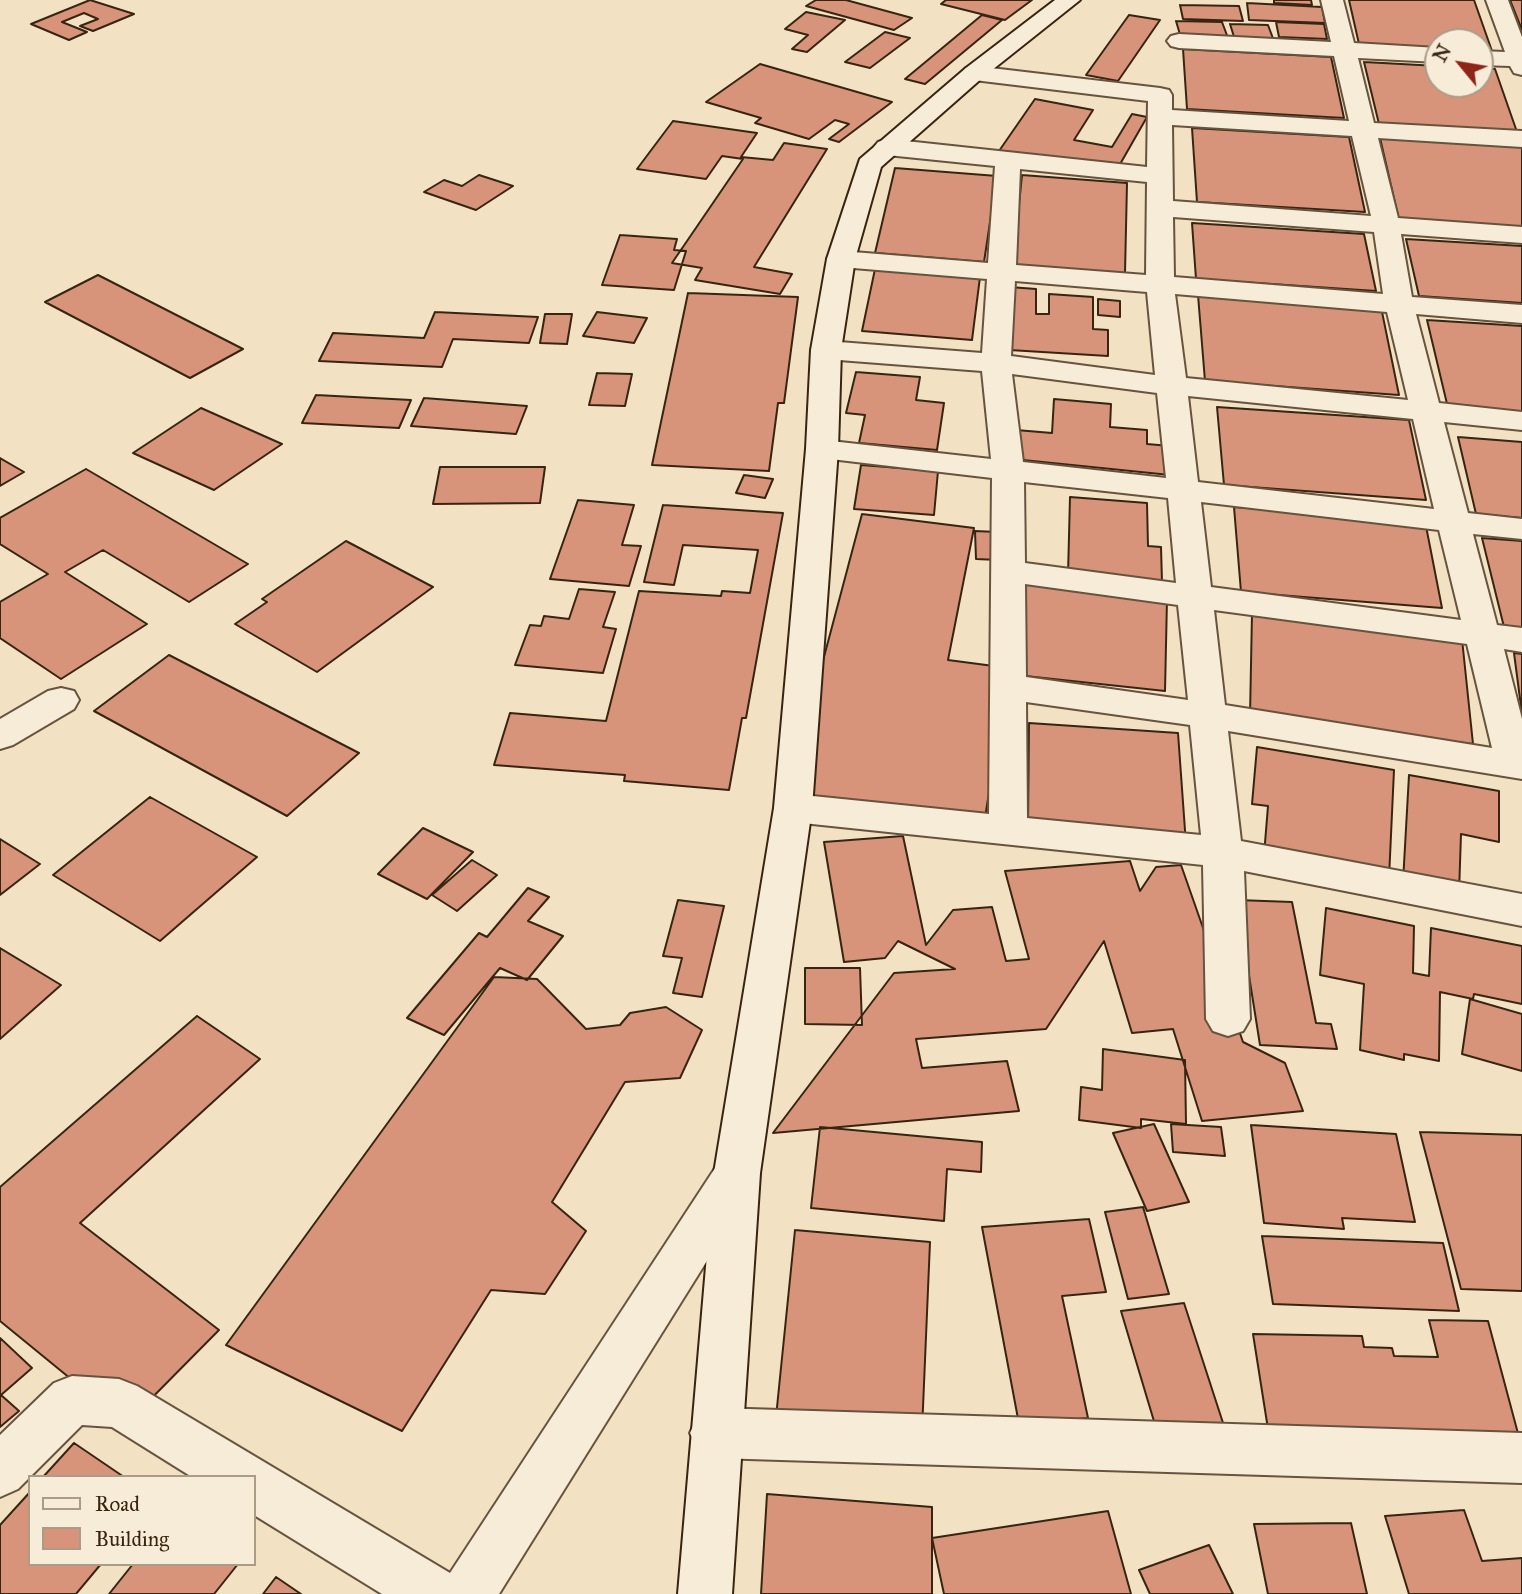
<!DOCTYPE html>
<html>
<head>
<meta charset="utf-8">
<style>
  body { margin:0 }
  #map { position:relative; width:1522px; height:1594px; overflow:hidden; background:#f2e1c3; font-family:"IM FELL Great Primer",serif }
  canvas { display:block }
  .legend { position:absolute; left:28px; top:1475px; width:228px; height:91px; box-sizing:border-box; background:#f7ecd8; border:2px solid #ab9c88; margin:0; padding:9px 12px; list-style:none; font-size:21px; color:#382511 }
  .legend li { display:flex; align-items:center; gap:14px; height:35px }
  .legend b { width:35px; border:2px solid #ab9c88 }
  .north { position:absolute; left:1424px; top:28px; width:70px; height:70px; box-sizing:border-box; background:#f7ecd8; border:2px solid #ab9c88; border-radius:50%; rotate:300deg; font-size:19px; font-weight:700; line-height:28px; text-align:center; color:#382511 }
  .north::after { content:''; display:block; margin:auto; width:24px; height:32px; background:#8f2418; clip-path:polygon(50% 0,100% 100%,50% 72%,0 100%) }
</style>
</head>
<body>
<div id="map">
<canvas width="1522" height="1594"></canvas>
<ul class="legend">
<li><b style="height:9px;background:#f7ecd8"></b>Road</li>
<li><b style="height:19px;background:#d7947b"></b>Building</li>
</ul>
<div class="north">N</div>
</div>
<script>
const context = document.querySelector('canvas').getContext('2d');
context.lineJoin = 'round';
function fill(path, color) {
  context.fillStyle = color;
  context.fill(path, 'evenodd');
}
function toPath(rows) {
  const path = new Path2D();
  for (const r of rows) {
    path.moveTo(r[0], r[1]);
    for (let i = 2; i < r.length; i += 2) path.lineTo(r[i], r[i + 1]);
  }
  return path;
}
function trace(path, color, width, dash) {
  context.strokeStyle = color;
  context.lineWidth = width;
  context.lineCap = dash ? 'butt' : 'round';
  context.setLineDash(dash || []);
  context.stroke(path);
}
const building = toPath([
  [90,0,134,14,93,31,80,26,98,19,84,13,62,22,87,32,69,40,31,24,90,0],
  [816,0,846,0,912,18,894,30,806,6,816,0],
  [946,0,1032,0,1005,20,941,4,946,0],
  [1274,0,1311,0,1312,5,1274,3,1274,0],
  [1349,0,1474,0,1492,51,1480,50,1480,42,1438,42,1438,48,1359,44,1349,0],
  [1510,0,1522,0,1522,30,1510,0],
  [1247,3,1322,7,1325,23,1249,20,1247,3],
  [1180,5,1239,6,1243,21,1183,19,1180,5],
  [806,12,845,20,807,52,792,49,808,35,785,29,806,12],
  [982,15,1002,20,925,84,905,79,982,15],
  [1129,15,1160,20,1118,81,1086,75,1129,15],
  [1176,21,1222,22,1228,38,1181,38,1176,21],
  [1276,22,1324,24,1327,39,1279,37,1276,22],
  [1230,24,1268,25,1274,41,1235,40,1230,24],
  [885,32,910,38,870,68,845,62,885,32],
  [1183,49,1331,57,1344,118,1187,109,1183,49],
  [1364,62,1438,66,1438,84,1480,84,1480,68,1495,69,1517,132,1379,124,1364,62],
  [760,64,892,102,839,142,829,139,849,124,835,120,809,139,755,123,761,118,706,102,760,64],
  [1035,99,1093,110,1074,140,1112,147,1132,114,1147,117,1115,173,999,151,1035,99],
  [673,121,757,133,741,157,773,160,784,143,827,149,754,267,792,274,780,294,695,280,702,268,672,263,743,159,722,156,706,179,637,169,673,121],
  [1192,128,1349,137,1365,212,1197,202,1192,128],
  [1380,138,1522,146,1522,228,1399,220,1380,138],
  [895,168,997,176,984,262,875,253,895,168],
  [479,175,513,186,476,210,424,192,444,180,462,186,479,175],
  [1022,175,1127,183,1125,273,1013,265,1022,175],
  [1192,223,1364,234,1376,291,1196,279,1192,223],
  [620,235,677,239,674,250,686,251,674,290,602,285,620,235],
  [1406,239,1522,246,1522,303,1419,296,1406,239],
  [875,269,980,277,972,340,862,331,875,269],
  [98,275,243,349,190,378,45,302,98,275],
  [996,286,1036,289,1036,314,1049,314,1049,294,1093,297,1093,329,1108,330,1108,356,993,349,996,286],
  [688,293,798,297,784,403,778,403,769,471,652,465,688,293],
  [1198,295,1381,307,1399,395,1205,381,1198,295],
  [1098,299,1120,301,1120,317,1098,315,1098,299],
  [435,312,538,317,529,343,453,339,442,367,319,361,333,333,424,338,435,312],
  [597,312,647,318,634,343,583,336,597,312],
  [545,314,572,314,567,344,540,343,545,314],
  [1427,320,1522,326,1522,413,1448,408,1427,320],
  [856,372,920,377,916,400,944,403,937,450,859,443,865,415,846,413,856,372],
  [597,373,632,374,625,406,589,405,597,373],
  [316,395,411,400,399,428,302,423,316,395],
  [424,398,527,406,516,434,411,426,424,398],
  [1054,399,1111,404,1110,427,1147,430,1147,444,1170,446,1170,475,1013,459,1016,430,1052,433,1054,399],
  [1217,407,1409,420,1426,500,1224,485,1217,407],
  [201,408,282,444,214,490,133,453,201,408],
  [1458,437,1522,442,1522,518,1476,514,1458,437],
  [0,458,24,472,0,486,0,458],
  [861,465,938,471,934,515,854,509,861,465],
  [440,467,545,467,540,503,433,504,440,467],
  [86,469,248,564,189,602,103,550,65,572,147,624,61,679,0,638,0,602,48,574,0,544,0,518,86,469],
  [744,475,773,479,765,498,736,493,744,475],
  [1070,497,1147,503,1148,546,1161,547,1162,582,1068,575,1070,497],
  [578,500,634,505,622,545,641,546,629,586,550,579,578,500],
  [663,505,783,513,746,718,742,718,729,790,624,781,625,775,494,765,510,713,606,721,639,591,721,596,722,591,750,593,758,550,683,545,674,585,644,582,663,505],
  [1234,507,1425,521,1442,608,1241,592,1234,507],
  [862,514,974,528,948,660,1009,668,984,824,787,796,862,514],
  [975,531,997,532,999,560,976,559,975,531],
  [1482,538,1522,541,1522,629,1504,627,1482,538],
  [346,541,433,587,317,672,235,624,267,602,262,599,346,541],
  [1026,584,1167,599,1165,691,1016,675,1026,584],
  [579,589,615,592,603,627,616,629,603,673,515,665,530,625,541,626,544,616,569,619,579,589],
  [1252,613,1462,639,1473,744,1250,716,1252,613],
  [1514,653,1522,654,1522,714,1514,653],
  [169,655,359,753,287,816,94,711,169,655],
  [1029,723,1178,733,1186,844,1028,825,1029,723],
  [1257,747,1394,770,1389,878,1264,855,1268,806,1252,804,1257,747],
  [1409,775,1499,791,1499,842,1461,834,1459,893,1403,882,1409,775],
  [150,797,257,857,160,941,53,875,150,797],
  [423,828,473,852,427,899,378,874,423,828],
  [903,836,926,945,953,910,992,907,1006,961,1029,959,1005,871,1130,861,1140,891,1156,867,1181,865,1243,1042,1285,1063,1303,1111,1202,1121,1173,1029,1132,1033,1104,941,1046,1029,916,1039,922,1068,1007,1061,1019,1111,773,1133,894,973,955,969,898,941,885,958,844,962,824,842,903,836],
  [0,839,40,864,0,895,0,839],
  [472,860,497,875,457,911,432,895,472,860],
  [528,888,549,897,528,921,563,936,527,980,500,968,444,1035,407,1018,479,933,487,937,528,888],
  [678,900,724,906,702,997,673,993,682,958,663,956,678,900],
  [1237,900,1292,902,1316,1023,1331,1024,1337,1049,1260,1045,1237,900],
  [1326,908,1414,926,1413,973,1429,976,1431,928,1522,946,1522,1004,1474,994,1473,999,1440,992,1439,1061,1404,1054,1404,1060,1360,1050,1364,984,1320,975,1326,908],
  [0,948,61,985,0,1039,0,948],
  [805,968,860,968,862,1025,805,1024,805,968],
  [494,977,537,979,586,1029,620,1025,630,1013,666,1007,702,1030,680,1078,625,1082,552,1202,586,1231,545,1294,491,1290,402,1431,226,1345,494,977],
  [1470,999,1522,1014,1522,1071,1462,1054,1470,999],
  [197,1016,260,1059,80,1223,219,1330,126,1424,0,1321,0,1187,197,1016],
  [1103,1049,1185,1060,1186,1124,1141,1119,1141,1128,1079,1120,1081,1087,1102,1090,1103,1049],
  [1154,1124,1189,1202,1147,1211,1113,1133,1154,1124],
  [1171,1124,1221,1127,1225,1156,1173,1152,1171,1124],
  [1251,1125,1396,1134,1415,1222,1342,1218,1344,1229,1264,1223,1251,1125],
  [820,1127,982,1142,981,1172,947,1169,944,1221,811,1208,820,1127],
  [1420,1132,1522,1135,1522,1291,1461,1289,1420,1132],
  [1143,1207,1169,1294,1128,1299,1105,1212,1143,1207],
  [1089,1219,1106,1292,1062,1296,1088,1418,1019,1424,982,1227,1089,1219],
  [795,1230,930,1242,922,1431,776,1417,795,1230],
  [1262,1236,1443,1243,1459,1311,1273,1304,1262,1236],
  [1184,1303,1225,1429,1159,1438,1121,1311,1184,1303],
  [1429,1320,1488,1321,1520,1441,1271,1448,1253,1334,1362,1336,1364,1347,1392,1348,1394,1356,1438,1357,1429,1320],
  [0,1338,32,1368,1,1395,19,1411,0,1427,0,1338],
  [74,1443,124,1477,43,1477,74,1443],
  [30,1492,30,1564,101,1564,76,1594,0,1594,0,1525,30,1492],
  [767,1494,932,1507,932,1594,761,1594,767,1494],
  [1464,1510,1482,1561,1522,1558,1522,1594,1409,1594,1385,1516,1464,1510],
  [1108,1511,1131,1594,944,1594,932,1538,1108,1511],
  [1351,1523,1367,1594,1268,1594,1254,1524,1351,1523],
  [1209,1545,1233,1594,1150,1594,1139,1570,1209,1545],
  [133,1564,238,1564,214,1594,109,1594,133,1564],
  [276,1577,301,1594,263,1594,276,1577]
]);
const street = toPath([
  [1321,0,1343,0,1354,43,1438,48,1438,62,1358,58,1374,123,1522,131,1522,147,1378,138,1398,218,1522,227,1522,243,1401,234,1412,297,1522,305,1522,323,1416,314,1439,403,1522,412,1522,430,1444,422,1468,513,1522,519,1522,539,1473,534,1497,625,1522,628,1522,652,1504,649,1522,719,1522,779,1228,731,1241,841,1522,894,1522,926,1244,871,1250,1019,1243,1031,1228,1036,1213,1031,1206,1019,1203,865,793,822,779,818,774,808,779,798,793,794,989,814,992,478,822,458,811,456,806,449,811,442,822,440,991,459,982,371,826,359,816,356,811,350,816,344,826,341,982,353,987,279,841,267,831,265,827,259,831,253,841,251,988,263,995,166,887,155,878,152,874,147,878,142,887,139,1147,167,1148,101,974,80,966,78,962,73,966,68,974,66,1160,88,1169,90,1172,95,1172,110,1349,121,1334,56,1179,48,1171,46,1167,41,1171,36,1179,34,1331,42,1321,0],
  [1172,125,1352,136,1371,216,1173,201,1172,125],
  [1020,169,1147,182,1146,275,1016,265,1020,169],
  [1173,217,1374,232,1383,294,1174,277,1173,217],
  [1015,281,1147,292,1155,375,1011,356,1015,281],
  [1175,294,1387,312,1408,400,1186,378,1175,294],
  [1012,374,1157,393,1166,478,1023,462,1012,374],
  [1188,396,1413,419,1434,509,1198,482,1188,396],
  [1024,482,1168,498,1176,583,1025,563,1024,482],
  [1201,502,1439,530,1461,620,1211,587,1201,502],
  [1025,584,1178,605,1188,700,1026,677,1025,584],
  [1214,610,1467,644,1492,748,1225,705,1214,610],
  [1026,702,1190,725,1201,835,1027,818,1026,702],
  [1486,0,1508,0,1522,37,1522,75,1514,73,1510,66,1480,65,1480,51,1505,52,1486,0],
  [61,688,74,691,79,700,74,709,13,745,0,749,0,719,48,691,61,688],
  [737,1153,753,1159,760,1173,753,1187,499,1594,382,1594,254,1515,254,1477,192,1477,112,1427,82,1425,18,1489,0,1497,0,1435,54,1383,72,1376,119,1379,137,1386,450,1573,721,1159,737,1153],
  [716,1408,1522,1433,1522,1483,716,1458,698,1451,690,1433,698,1415,716,1408]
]);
const secondary = toPath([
  [1055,0,1080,0,982,78,881,167,855,259,841,350,838,449,812,808,760,1173,732,1594,678,1594,714,1173,774,808,806,449,811,350,827,259,860,159,966,68,1055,0]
]);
fill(building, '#d7947b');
trace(building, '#382511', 2);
trace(street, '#66543e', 4);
trace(secondary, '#382511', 4);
fill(street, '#f7ecd8');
fill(secondary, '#f7ecd8');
</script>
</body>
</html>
